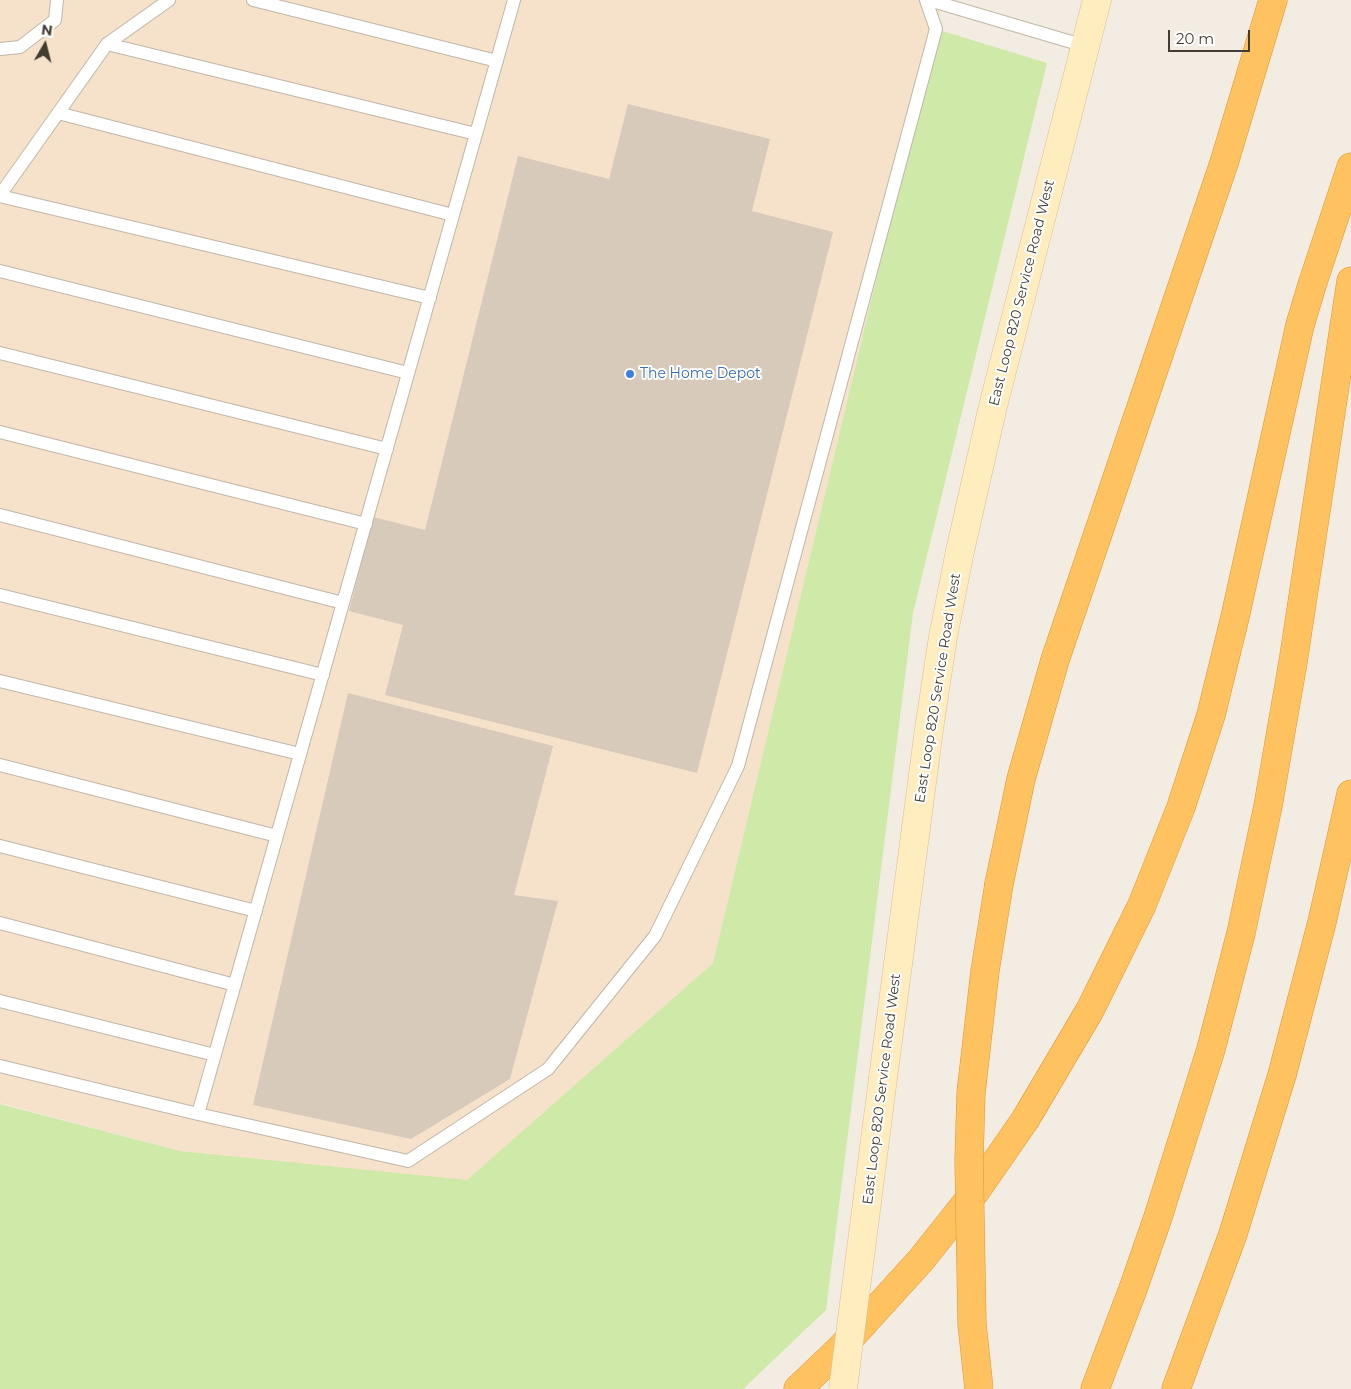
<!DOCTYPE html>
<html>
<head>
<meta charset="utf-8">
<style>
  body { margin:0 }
  #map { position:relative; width:1351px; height:1389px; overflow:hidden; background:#f2ece2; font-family:Montserrat,sans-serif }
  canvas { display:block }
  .north { position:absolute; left:20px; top:20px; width:50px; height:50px; -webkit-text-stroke:4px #fff; paint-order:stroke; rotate:8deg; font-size:14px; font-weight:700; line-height:20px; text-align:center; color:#433c32 }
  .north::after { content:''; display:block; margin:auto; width:18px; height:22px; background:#433c32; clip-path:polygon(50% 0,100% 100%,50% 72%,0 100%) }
  .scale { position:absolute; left:1168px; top:30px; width:82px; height:22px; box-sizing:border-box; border:2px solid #433c32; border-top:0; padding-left:6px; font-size:15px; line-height:18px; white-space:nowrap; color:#433c32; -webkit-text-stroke:4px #fff; paint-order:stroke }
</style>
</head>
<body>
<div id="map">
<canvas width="1351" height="1389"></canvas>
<div class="north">N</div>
<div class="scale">20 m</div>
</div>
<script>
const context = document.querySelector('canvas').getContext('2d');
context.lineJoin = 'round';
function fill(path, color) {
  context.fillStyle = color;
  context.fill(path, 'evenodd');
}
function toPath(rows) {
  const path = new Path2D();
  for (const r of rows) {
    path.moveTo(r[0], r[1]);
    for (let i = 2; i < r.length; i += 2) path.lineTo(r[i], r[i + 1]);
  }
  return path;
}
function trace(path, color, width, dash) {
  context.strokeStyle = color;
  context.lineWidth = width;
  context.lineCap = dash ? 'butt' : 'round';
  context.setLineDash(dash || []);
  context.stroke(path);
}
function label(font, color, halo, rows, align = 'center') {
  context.font = font + ' Montserrat,sans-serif';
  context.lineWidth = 4;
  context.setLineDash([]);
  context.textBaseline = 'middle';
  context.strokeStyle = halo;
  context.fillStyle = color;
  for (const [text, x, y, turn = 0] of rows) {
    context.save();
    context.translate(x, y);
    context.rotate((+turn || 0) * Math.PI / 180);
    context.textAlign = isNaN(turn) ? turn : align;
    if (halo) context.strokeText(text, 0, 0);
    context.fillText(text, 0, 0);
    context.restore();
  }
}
const commercial = toPath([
  [0,0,943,0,713,963,467,1181,180,1151,0,1103]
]);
const green = toPath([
  [936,29,1047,63,913,613,826,1310,743,1389,0,1389,0,1104,180,1151,467,1180,713,963]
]);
const building = toPath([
  [628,104,770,139,752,211,833,232,697,773,385,695,403,625,349,611,373,517,425,530,518,156,609,179],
  [348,693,553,746,514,895,558,901,510,1079,411,1139,253,1105]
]);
const service = toPath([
  [253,0,497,61],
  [929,0,1085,46],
  [107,44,476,134],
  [0,49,20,47,55,20,57,0],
  [58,113,453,215],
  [0,195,107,44,169,0],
  [0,196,430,298],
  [0,271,408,373],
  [0,353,387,449],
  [0,432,366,524],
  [0,515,343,603],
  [0,595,323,675],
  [0,681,300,754],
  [0,765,277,836],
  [0,846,256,911],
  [0,923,235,985],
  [0,1001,215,1055],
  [0,1066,198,1114,514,0],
  [198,1114,408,1161,548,1069,655,936,738,766,936,29,926,0]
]);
const secondary = toPath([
  [883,1078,929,729,943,637,960,551,993,406,1097,0]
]);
const motorway = toPath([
  [999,884,1021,779,1055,660,1224,163,1273,0],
  [798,1389,841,1348,921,1260,975,1192,1025,1120,1090,1010,1142,905,1181,807,1211,715,1235,617,1300,325,1312,285,1351,167],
  [1095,1389,1133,1289,1158,1217,1211,1049,1241,933,1268,806,1293,662,1351,281],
  [1176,1389,1233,1234,1282,1075,1322,922,1351,794]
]);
const secondaryBridge = toPath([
  [843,1389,883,1078]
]);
const motorwayBridge = toPath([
  [979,1389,972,1324,969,1160,971,1093,985,971,999,884]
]);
const markers = [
  [630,374,5,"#3f7fe0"]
];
const streetNames = [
  ["East Loop 820 Service Road West",1022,293,-76],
  ["East Loop 820 Service Road West",938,688,-81],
  ["East Loop 820 Service Road West",882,1089,-83]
];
const shopNames = [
  ["The Home Depot",640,374]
];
fill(commercial, '#f6e2cb');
fill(green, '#cfe9a8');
fill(building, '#d7caba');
trace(service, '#c0b6a7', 14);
trace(secondary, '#d8c191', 29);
trace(motorway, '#e3962b', 29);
trace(service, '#fff', 12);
trace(secondary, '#ffecbf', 28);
trace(motorway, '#ffc260', 28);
trace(secondaryBridge, '#d8c191', 29, []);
trace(motorwayBridge, '#e3962b', 29, []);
trace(secondaryBridge, '#ffecbf', 28);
trace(motorwayBridge, '#ffc260', 28);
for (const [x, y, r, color] of markers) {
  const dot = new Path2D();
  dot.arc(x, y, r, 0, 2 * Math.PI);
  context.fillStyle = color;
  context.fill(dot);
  trace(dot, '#fff', 2);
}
label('14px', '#433c32', '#fff', streetNames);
label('14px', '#366cbe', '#fff', shopNames, 'left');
</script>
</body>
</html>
